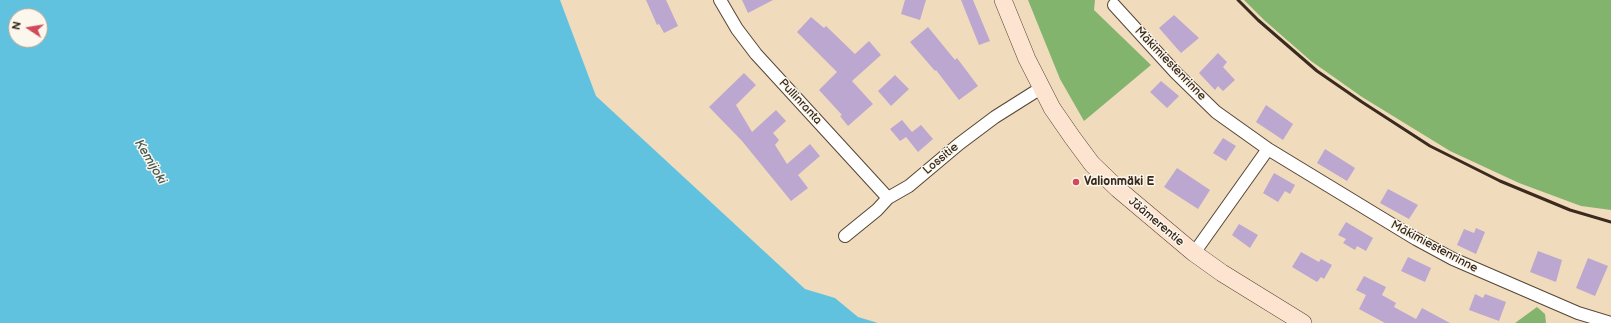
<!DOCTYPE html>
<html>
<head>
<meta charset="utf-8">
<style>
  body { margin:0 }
  #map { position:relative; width:1611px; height:323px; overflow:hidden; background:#f0dcbc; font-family:"Balsamiq Sans",sans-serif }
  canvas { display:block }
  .north { position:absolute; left:8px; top:8px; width:40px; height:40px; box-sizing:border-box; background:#fbf7ec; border:1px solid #aea59a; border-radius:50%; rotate:282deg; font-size:11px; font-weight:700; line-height:16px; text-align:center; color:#3b2a1e }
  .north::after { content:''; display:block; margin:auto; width:14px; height:18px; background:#d1495b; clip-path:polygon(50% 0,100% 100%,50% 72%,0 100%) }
</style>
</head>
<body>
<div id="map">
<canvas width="1611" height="323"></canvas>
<div class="north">N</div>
</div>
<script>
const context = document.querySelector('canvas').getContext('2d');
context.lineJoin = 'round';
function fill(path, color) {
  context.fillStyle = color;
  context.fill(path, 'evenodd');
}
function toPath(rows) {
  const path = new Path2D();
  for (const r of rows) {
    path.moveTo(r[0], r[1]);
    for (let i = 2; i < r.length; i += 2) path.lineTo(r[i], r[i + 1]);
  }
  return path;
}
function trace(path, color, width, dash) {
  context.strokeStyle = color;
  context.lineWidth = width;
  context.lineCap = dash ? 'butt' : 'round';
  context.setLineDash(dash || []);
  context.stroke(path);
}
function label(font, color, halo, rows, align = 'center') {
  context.font = font + ' "Balsamiq Sans",sans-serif';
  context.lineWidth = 3;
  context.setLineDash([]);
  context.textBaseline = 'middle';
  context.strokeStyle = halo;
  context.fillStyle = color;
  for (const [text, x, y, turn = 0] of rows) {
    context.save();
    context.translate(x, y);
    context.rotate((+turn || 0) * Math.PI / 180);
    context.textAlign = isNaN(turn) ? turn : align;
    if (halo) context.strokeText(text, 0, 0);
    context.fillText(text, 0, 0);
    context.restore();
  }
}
const forest = toPath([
  [1028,0,1095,0,1094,10,1151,65,1084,121,1060,79],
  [1244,0,1611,0,1611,210,1581,206,1519,183,1450,151,1362,97,1311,61,1264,20],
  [1537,307,1545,314,1546,323,1515,323]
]);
const water = toPath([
  [0,0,560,0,596,96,805,289,835,298,858,317,878,323,0,323],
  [16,16,40,16,40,40,16,40]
]);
const building = toPath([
  [646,0,666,0,678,26,664,33,659,24,657,25],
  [742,0,773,0,748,13],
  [905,0,926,0,920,20,901,14],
  [961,0,973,0,990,41,979,45],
  [1174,15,1199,38,1181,53,1159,28],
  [811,17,824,28,826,26,855,54,869,41,881,55,852,81,873,104,848,126,840,116,842,115,819,90,837,72,797,32],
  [928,27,955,60,957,58,978,86,959,100,936,70,935,71,910,42],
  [1218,53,1227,62,1223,67,1235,80,1223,91,1218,86,1215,90,1199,73],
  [744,73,756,85,736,105,752,132,776,110,786,121,773,133,779,140,775,145,787,164,810,144,820,156,798,175,808,188,791,201,742,141,709,107],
  [895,75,909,89,891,106,878,91],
  [1161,81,1179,96,1167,108,1150,92],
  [1266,105,1293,124,1283,140,1256,122],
  [902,120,912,132,921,125,933,139,918,152,906,137,900,141,890,129],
  [1223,138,1236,146,1226,161,1213,153],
  [1325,149,1355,168,1347,181,1317,163],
  [1177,168,1210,190,1198,209,1164,187],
  [1274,173,1295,185,1290,194,1285,191,1278,202,1263,193],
  [1388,189,1418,205,1409,219,1380,203],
  [1346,222,1373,238,1366,251,1357,246,1355,250,1343,243,1346,239,1338,235],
  [1239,224,1258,235,1250,248,1232,235],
  [1476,228,1485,232,1476,254,1457,245,1464,229,1474,233],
  [1538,251,1562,260,1556,282,1530,272],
  [1301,252,1319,262,1321,259,1332,265,1324,279,1321,277,1317,282,1292,267],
  [1408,257,1431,268,1425,282,1401,271],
  [1588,258,1608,266,1595,296,1576,288],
  [1364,276,1386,287,1382,295,1396,303,1394,307,1416,319,1422,308,1450,323,1385,323,1359,309,1366,295,1356,290],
  [1475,294,1483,298,1485,294,1506,302,1499,321,1469,310]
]);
const minor = toPath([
  [720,0,737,29,756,54,888,198],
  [1114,5,1176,73,1216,112,1268,149,1416,239,1453,259,1578,313,1611,323],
  [845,236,877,210,888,198,909,186,959,144,995,117,1041,88],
  [1194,253,1268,149]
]);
const secondary = toPath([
  [1003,0,1027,59,1052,108,1072,137,1092,164,1118,189,1194,253,1222,273,1303,323]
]);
const rail = toPath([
  [1238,0,1258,20,1317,71,1362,102,1430,146,1500,181,1570,210,1611,222]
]);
const markers = [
  [1076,182,4,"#d1495b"]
];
const streetNames = [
  ["Mäkimiestenrinne",1170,64,46],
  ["Pullinranta",800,102,47],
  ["Lossitie",941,159,-40],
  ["Jäämerentie",1156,222,40],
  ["Mäkimiestenrinne",1434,247,28]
];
const poiNames = [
  ["Valionmäki E",1084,182]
];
const waterNames = [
  ["Kemijoki",150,162,59]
];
fill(forest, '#83b46e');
fill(water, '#61c2df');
fill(building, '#bba7d0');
trace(minor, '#564536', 14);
trace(secondary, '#564536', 18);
trace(minor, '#fff', 12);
trace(secondary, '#fde4d1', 17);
trace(rail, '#3b2a1e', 3);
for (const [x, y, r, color] of markers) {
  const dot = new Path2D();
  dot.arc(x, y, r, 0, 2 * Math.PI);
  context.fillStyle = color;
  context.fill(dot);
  trace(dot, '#fbf7ec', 1.5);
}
label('12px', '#3b2a1e', '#fbf7ec', streetNames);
label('bold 12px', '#3b2a1e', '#fbf7ec', poiNames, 'left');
label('italic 13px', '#465858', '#fbf7ec', waterNames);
</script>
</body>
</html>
